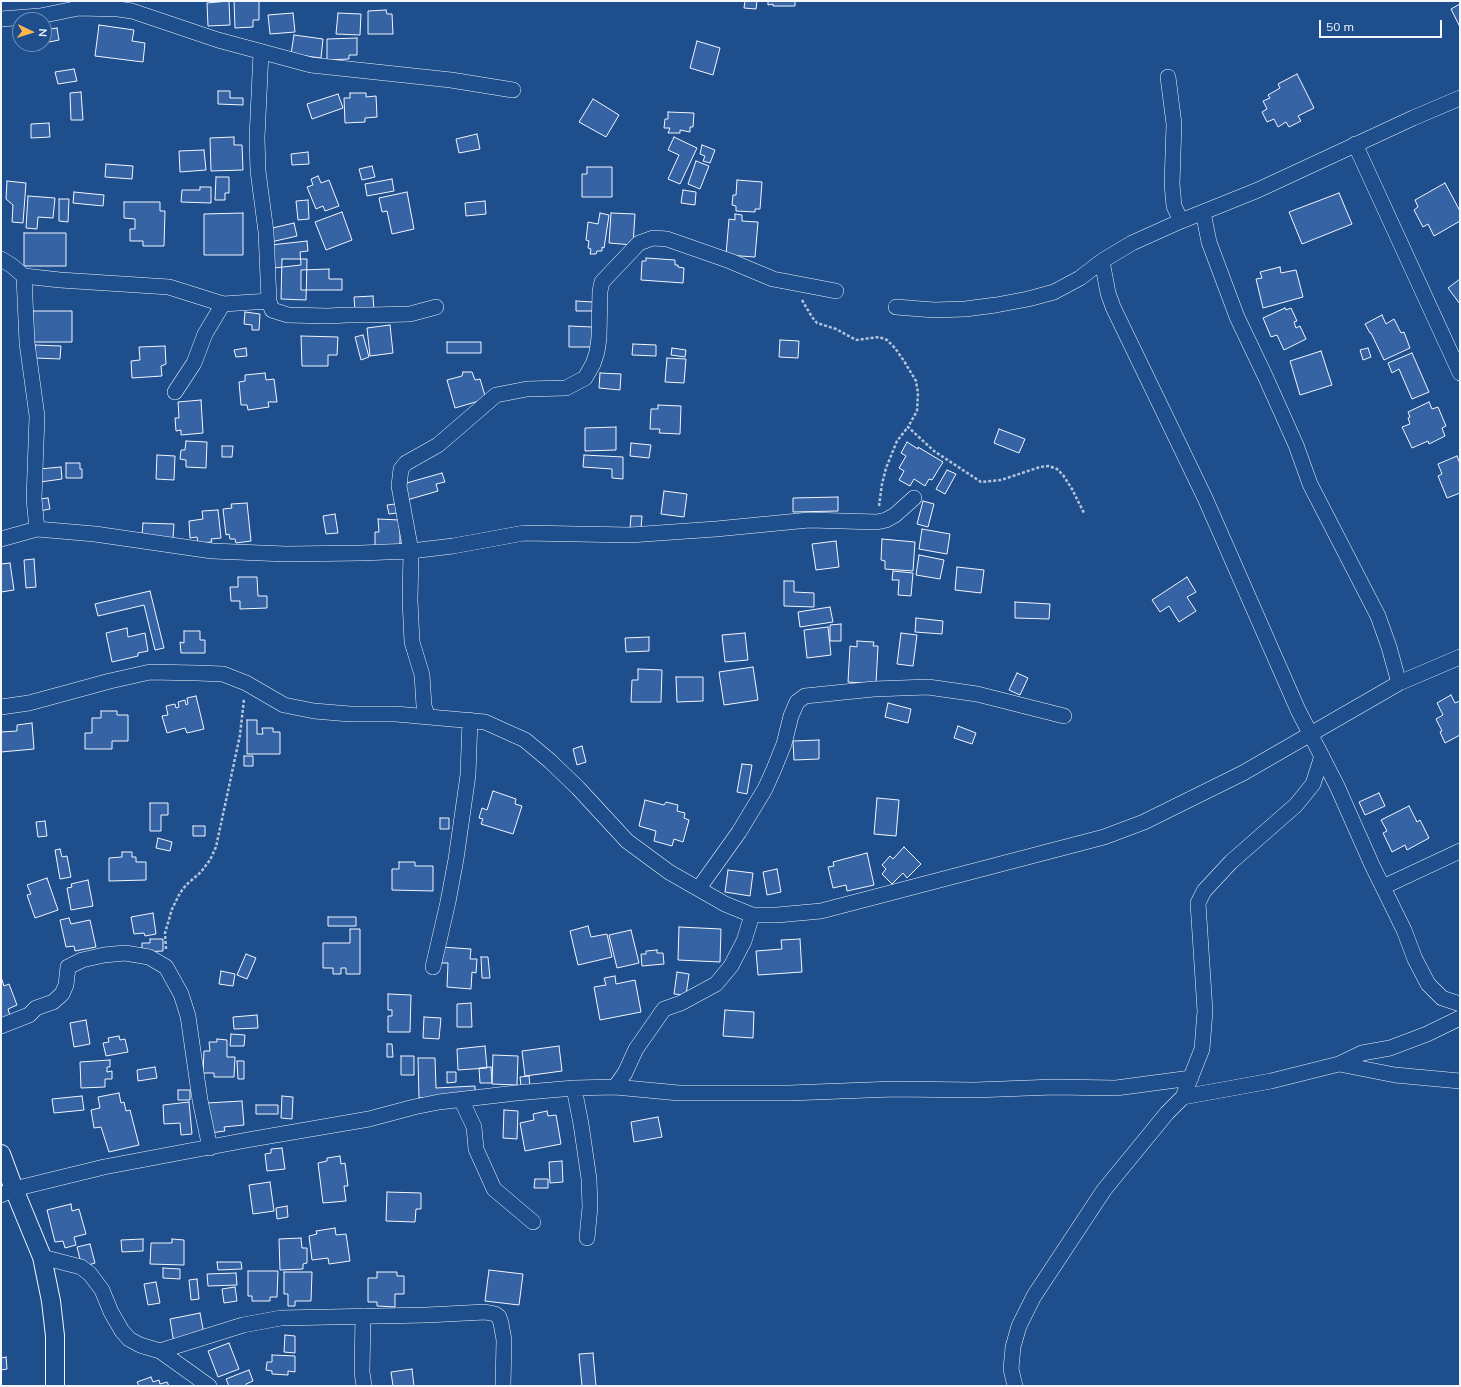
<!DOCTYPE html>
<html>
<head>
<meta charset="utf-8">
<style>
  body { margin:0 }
  #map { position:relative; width:1461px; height:1387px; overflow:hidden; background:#1f4e8c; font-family:Mulish,sans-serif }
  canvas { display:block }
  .frame { position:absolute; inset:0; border:2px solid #f2f6ff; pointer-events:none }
  .north { position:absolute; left:12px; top:12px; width:40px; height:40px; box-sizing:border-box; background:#1f4e8c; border:1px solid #7391ba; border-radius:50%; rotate:94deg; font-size:11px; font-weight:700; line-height:16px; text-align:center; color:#f2f6ff }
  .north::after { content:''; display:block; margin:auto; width:14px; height:18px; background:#ffb74d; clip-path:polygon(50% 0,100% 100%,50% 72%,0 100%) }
  .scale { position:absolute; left:1319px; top:20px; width:123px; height:18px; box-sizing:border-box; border:2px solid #f2f6ff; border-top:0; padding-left:5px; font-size:12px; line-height:14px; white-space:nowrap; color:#f2f6ff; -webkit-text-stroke:3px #1f4e8c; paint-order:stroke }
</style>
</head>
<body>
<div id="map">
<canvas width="1461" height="1387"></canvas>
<div class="frame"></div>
<div class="north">N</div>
<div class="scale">50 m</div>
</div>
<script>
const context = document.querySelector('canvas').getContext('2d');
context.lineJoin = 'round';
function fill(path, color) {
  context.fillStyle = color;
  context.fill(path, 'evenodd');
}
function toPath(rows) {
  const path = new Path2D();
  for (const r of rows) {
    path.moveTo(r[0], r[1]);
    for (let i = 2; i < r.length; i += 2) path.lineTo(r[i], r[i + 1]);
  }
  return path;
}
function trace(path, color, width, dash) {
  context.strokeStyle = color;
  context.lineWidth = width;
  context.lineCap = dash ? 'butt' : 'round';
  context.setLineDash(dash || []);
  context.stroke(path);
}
const building = toPath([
  [229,1,230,25,208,26,207,3,229,1],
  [234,1,259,1,259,20,253,20,253,27,235,28,234,1],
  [745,1,757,1,756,9,744,8,745,1],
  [768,1,795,1,795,6,773,6,773,4,768,5,768,1],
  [1460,4,1460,27,1451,9,1460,4],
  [386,10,387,14,392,14,393,34,368,34,368,11,386,10],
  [293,13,295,32,270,34,268,15,293,13],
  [338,13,361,14,360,35,336,34,338,13],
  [99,25,134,30,132,41,145,43,143,62,95,56,99,25],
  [57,28,59,40,44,43,44,30,57,28],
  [294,35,323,39,321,58,291,54,294,35],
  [357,38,357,55,349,55,349,59,327,60,327,39,357,38],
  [697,41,720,48,713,75,690,68,697,41],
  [74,69,77,81,58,84,55,72,74,69],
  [1297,74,1314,108,1298,116,1301,121,1289,127,1286,122,1278,127,1274,119,1267,122,1262,112,1267,109,1263,101,1270,98,1268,95,1280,88,1278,84,1297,74],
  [218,91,230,91,230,98,243,98,243,105,218,104,218,91],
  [81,92,83,120,71,120,70,93,81,92],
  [350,93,366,93,366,97,376,96,377,117,365,118,365,122,345,123,344,98,350,98,350,93],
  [338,94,343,108,312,119,307,104,338,94],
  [593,99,619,115,606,137,579,122,593,99],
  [668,112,694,113,693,127,690,127,690,132,680,130,680,133,668,133,670,128,664,128,665,119,668,119,668,112],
  [49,123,50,137,31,138,31,124,49,123],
  [477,134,480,149,459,153,456,139,477,134],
  [234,137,234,145,242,145,243,170,211,171,210,138,234,137],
  [674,137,697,148,680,184,668,179,679,155,668,150,674,137],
  [702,145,715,150,710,163,703,161,705,156,700,154,702,145],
  [204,150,206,170,180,172,179,151,204,150],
  [308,152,309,164,292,165,291,154,308,152],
  [696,161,709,166,700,189,688,184,696,161],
  [106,164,133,166,132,179,105,177,106,164],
  [372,166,375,177,362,180,359,169,372,166],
  [587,167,612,167,612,197,582,197,582,174,587,174,587,167],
  [318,176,321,183,329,180,339,206,325,211,323,206,316,209,307,187,313,185,311,179,318,176],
  [216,177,229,177,229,193,225,193,225,200,215,200,216,177],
  [392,179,394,191,367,196,365,184,392,179],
  [737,180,762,182,760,209,755,209,755,212,736,211,736,206,732,205,733,195,736,195,737,180],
  [7,181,26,183,23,223,12,222,13,205,6,199,7,181],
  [1445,183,1460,211,1460,221,1434,236,1428,224,1423,227,1414,210,1418,207,1415,200,1445,183],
  [200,187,211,187,211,203,181,202,182,190,200,190,200,187],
  [683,190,696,192,695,205,681,203,683,190],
  [74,192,104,195,103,206,73,203,74,192],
  [407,192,414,229,392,234,387,211,382,212,379,198,407,192],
  [1339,193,1352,224,1302,244,1289,212,1339,193],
  [28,196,55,198,53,218,38,217,37,229,26,228,28,196],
  [59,199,69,199,68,222,59,221,59,199],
  [308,200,309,219,298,220,296,201,308,200],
  [485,201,486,214,466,216,465,203,485,201],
  [124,202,160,202,160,211,165,211,164,246,143,246,143,241,130,241,130,229,135,229,135,219,124,218,124,202],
  [342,212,352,240,326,250,315,222,342,212],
  [243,213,243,255,204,255,204,214,243,213],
  [600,213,609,215,604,248,602,247,602,251,597,251,596,254,590,254,591,249,588,248,589,241,586,240,588,222,598,224,600,213],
  [611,213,635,214,633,245,609,243,611,213],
  [735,214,742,215,742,221,758,222,755,257,726,255,729,219,735,220,735,214],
  [294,223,297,236,271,242,268,229,294,223],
  [24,233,66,233,66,266,24,266,24,233],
  [307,241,308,251,300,252,301,265,274,268,271,245,307,241],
  [646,258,675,260,675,265,678,265,678,267,684,268,683,283,641,280,642,261,646,261,646,258],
  [282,259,307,259,306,300,281,299,282,259],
  [1280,267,1281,273,1296,270,1303,297,1263,308,1256,279,1262,278,1260,272,1280,267],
  [329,269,329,279,342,279,342,290,301,290,301,270,329,269],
  [1460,279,1460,304,1448,288,1460,279],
  [373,296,374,311,355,313,354,297,373,296],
  [576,301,593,302,593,311,576,311,576,301],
  [1285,308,1286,310,1291,308,1297,321,1294,322,1296,328,1300,326,1306,339,1284,350,1277,335,1271,337,1263,318,1285,308],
  [33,311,72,311,72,342,33,342,33,311],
  [245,312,260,314,259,330,252,330,252,325,244,324,245,312],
  [1382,315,1386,324,1394,319,1401,333,1404,332,1410,348,1384,360,1371,333,1370,333,1365,324,1382,315],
  [390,325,393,353,370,356,367,328,390,325],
  [569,326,592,327,592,347,569,347,569,326],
  [363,335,369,357,361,360,355,337,363,335],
  [301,336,338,337,337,355,328,355,328,366,302,366,301,336],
  [780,340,799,341,798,358,779,357,780,340],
  [447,342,481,342,481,353,447,353,447,342],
  [633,344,656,345,656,356,632,355,633,344],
  [35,345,61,346,60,359,35,358,35,345],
  [165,346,166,364,161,366,162,376,132,378,131,361,140,360,139,347,165,346],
  [246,348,247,356,236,357,234,350,246,348],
  [672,348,686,350,685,357,671,355,672,348],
  [1368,348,1371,357,1363,360,1360,350,1368,348],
  [1321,351,1332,385,1300,395,1290,361,1321,351],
  [1412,353,1429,392,1412,399,1399,369,1392,373,1388,363,1412,353],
  [667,358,686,359,684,383,665,382,667,358],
  [463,372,472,372,475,380,480,379,486,399,455,408,447,380,462,376,463,372],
  [265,373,266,380,274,379,277,402,268,402,269,407,248,410,247,405,241,405,239,382,245,381,245,375,265,373],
  [600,373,621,374,620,390,599,388,600,373],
  [201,400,203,433,181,435,181,430,176,431,175,418,179,418,178,402,201,400],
  [1429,402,1432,409,1438,407,1446,426,1442,428,1445,436,1429,444,1428,441,1412,448,1402,427,1410,424,1408,418,1410,417,1408,412,1429,402],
  [658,405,681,406,680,434,659,433,660,429,650,429,651,409,658,409,658,405],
  [616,427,616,450,585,451,585,428,616,427],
  [999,429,1025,439,1019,453,994,443,999,429],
  [186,441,207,442,206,468,186,467,186,460,180,459,181,450,185,450,186,441],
  [907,442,918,449,918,447,943,462,932,480,929,479,925,486,914,479,910,486,899,480,904,471,899,468,906,456,901,453,907,442],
  [631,443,651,445,649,458,630,456,631,443],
  [222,446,233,446,232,457,222,457,222,446],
  [157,455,175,456,174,480,156,479,157,455],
  [584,455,623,457,623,479,612,478,612,469,583,467,584,455],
  [1457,456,1460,464,1460,493,1447,498,1438,476,1442,474,1438,464,1457,456],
  [66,463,80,463,80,469,82,469,82,478,66,478,66,463],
  [61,467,62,479,40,482,39,469,61,467],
  [947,470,956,474,945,494,936,489,947,470],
  [442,473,445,482,436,484,438,491,407,500,403,484,442,473],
  [664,491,687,494,684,517,661,514,664,491],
  [838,497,838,511,793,512,793,498,838,497],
  [48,498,50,509,40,511,39,499,48,498],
  [923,501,934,504,928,527,917,524,923,501],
  [247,503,251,541,236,543,235,539,230,539,229,534,226,535,223,509,232,508,231,504,247,503],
  [395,504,397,513,389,514,387,505,395,504],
  [218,510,221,538,211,539,212,542,198,543,197,537,190,538,189,521,203,519,202,511,218,510],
  [335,514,338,533,326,534,323,516,335,514],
  [631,516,642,516,641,528,630,528,631,516],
  [378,519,400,520,400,549,375,549,375,532,379,532,378,519],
  [143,523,174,524,173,538,142,536,143,523],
  [922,529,950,534,947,554,919,549,922,529],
  [882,539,915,542,913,571,885,569,885,561,881,560,882,539],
  [836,541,839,567,816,570,812,544,836,541],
  [919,555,944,560,940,579,916,575,919,555],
  [34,559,36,587,26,588,24,560,34,559],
  [10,563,14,590,1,592,1,564,10,563],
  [957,567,984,570,981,593,955,590,957,567],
  [893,571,913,573,911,596,898,595,899,580,892,580,893,571],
  [238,577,257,577,258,596,267,596,267,608,240,609,240,601,231,601,230,587,238,587,238,577],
  [1187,577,1196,592,1187,597,1196,611,1179,622,1169,606,1160,612,1152,600,1187,577],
  [784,581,794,581,794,592,814,593,814,607,784,606,784,581],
  [150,591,164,648,155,650,144,605,98,616,95,604,150,591],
  [1015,602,1050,604,1049,619,1015,618,1015,602],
  [830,607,833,622,800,627,798,612,830,607],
  [916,618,943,621,942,634,915,632,916,618],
  [841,624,841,641,830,641,830,625,841,624],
  [828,627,831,655,807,658,804,630,828,627],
  [127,628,128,637,145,633,148,651,138,653,138,656,112,662,106,633,127,628],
  [184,631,200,631,200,640,205,640,205,653,181,653,180,642,184,643,184,631],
  [745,633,748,660,725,662,722,635,745,633],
  [901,633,917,635,913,666,897,664,901,633],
  [649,637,649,651,626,652,625,638,649,637],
  [857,641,874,642,873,646,878,646,876,684,848,682,850,646,857,647,857,641],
  [753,667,758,700,724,705,719,672,753,667],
  [638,669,662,670,661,702,631,702,632,680,638,680,638,669],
  [1017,673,1028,678,1020,695,1009,690,1017,673],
  [676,677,703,677,703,701,677,702,676,677],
  [1451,695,1455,703,1460,701,1460,735,1445,743,1440,732,1442,731,1436,719,1443,715,1437,703,1451,695],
  [196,696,204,729,187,733,185,728,167,733,162,716,168,715,166,706,175,704,176,708,179,707,178,702,185,700,186,705,188,704,187,698,196,696],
  [888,703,911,709,908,723,885,717,888,703],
  [101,711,117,711,117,715,128,715,128,741,112,741,112,749,85,749,85,733,92,733,92,718,101,718,101,711],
  [247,720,257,720,257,734,263,734,262,728,273,728,273,732,280,732,280,754,247,754,247,720],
  [32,723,34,749,1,752,1,732,17,731,17,725,32,723],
  [958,726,976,733,972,744,954,738,958,726],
  [819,740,819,759,794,760,793,741,819,740],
  [582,746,586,762,577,765,573,749,582,746],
  [244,756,253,756,253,766,244,766,244,756],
  [742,764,752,765,747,794,737,792,742,764],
  [493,791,516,799,515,804,522,806,513,834,481,824,483,819,479,818,482,808,487,810,493,791],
  [1379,793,1385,806,1365,815,1359,802,1379,793],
  [877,798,899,800,896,836,874,834,877,798],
  [645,800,664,805,666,802,678,805,677,811,685,813,684,818,689,820,683,842,674,839,672,846,654,841,656,831,639,826,645,800],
  [150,803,168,803,168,815,161,815,161,831,150,831,150,803],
  [1409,806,1417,822,1420,820,1429,838,1407,850,1405,845,1392,852,1383,833,1387,831,1381,820,1409,806],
  [440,818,449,818,449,829,440,829,440,818],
  [45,821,47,836,38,837,36,822,45,821],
  [193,826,205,826,205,836,193,836,193,826],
  [158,838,172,842,170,851,156,848,158,838],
  [904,847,921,864,907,878,903,873,892,884,882,874,886,869,882,865,890,856,893,859,904,847],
  [60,849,62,857,67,856,71,877,60,879,55,850,60,849],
  [122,852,132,852,132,857,136,857,136,862,146,862,146,880,109,881,109,858,122,857,122,852],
  [867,853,874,885,847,891,846,885,833,888,828,867,834,866,833,862,867,853],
  [399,862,415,862,415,866,433,866,433,891,392,890,392,869,399,869,399,862],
  [777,869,781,892,767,895,763,872,777,869],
  [728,870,753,873,750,896,725,892,728,870],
  [47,878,58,910,35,918,27,895,31,894,27,885,47,878],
  [88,880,93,906,71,910,67,888,72,887,71,884,88,880],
  [153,913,156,934,145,936,144,933,134,934,131,917,153,913],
  [328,917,356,917,356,926,328,926,328,917],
  [69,918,71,924,90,920,96,947,75,951,74,946,66,947,60,920,69,918],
  [588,926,591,937,607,934,612,957,578,965,570,931,588,926],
  [679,927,721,929,720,962,678,960,679,927],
  [350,929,360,929,360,974,346,974,346,968,341,968,341,974,333,974,333,968,323,968,323,943,350,943,350,929],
  [631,930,639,963,617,968,609,935,631,930],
  [150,939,163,939,163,951,142,952,142,943,150,943,150,939],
  [800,939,802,972,758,975,756,951,782,949,781,940,800,939],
  [441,947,471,949,470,959,477,959,476,973,472,972,471,989,447,987,448,963,440,963,441,947],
  [657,950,657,953,663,953,664,964,642,966,641,954,646,954,646,951,657,950],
  [246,954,256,958,247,979,237,975,246,954],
  [481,957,488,957,490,978,482,978,481,957],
  [221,971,235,974,233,986,219,984,221,971],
  [677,972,689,974,686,995,674,994,677,972],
  [615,976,616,984,635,980,641,1012,600,1020,594,987,606,985,604,978,615,976],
  [1,977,4,986,9,984,17,1005,8,1009,11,1019,1,1023,1,977],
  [388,994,411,995,410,1032,388,1032,388,1016,392,1016,392,1010,388,1010,388,994],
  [471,1003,472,1027,457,1027,457,1004,471,1003],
  [725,1010,754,1012,753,1038,723,1036,725,1010],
  [257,1015,258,1028,234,1029,233,1017,257,1015],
  [424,1017,441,1018,439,1039,423,1038,424,1017],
  [86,1020,90,1044,74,1047,70,1023,86,1020],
  [231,1034,245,1035,244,1046,230,1046,231,1034],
  [119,1036,120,1040,125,1039,128,1052,106,1056,103,1043,109,1042,108,1038,119,1036],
  [217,1039,227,1040,227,1057,235,1057,234,1077,214,1077,214,1073,203,1073,204,1051,210,1051,209,1042,217,1042,217,1039],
  [387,1044,392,1044,393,1057,387,1057,387,1044],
  [485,1046,487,1068,458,1070,457,1049,485,1046],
  [559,1046,562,1071,525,1076,522,1051,559,1046],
  [493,1055,518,1056,517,1085,492,1084,493,1055],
  [401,1056,414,1056,414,1075,401,1075,401,1056],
  [418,1058,435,1058,436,1088,475,1086,475,1096,419,1098,418,1058],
  [110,1060,110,1067,107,1067,107,1072,112,1071,112,1079,105,1079,105,1087,81,1088,80,1062,110,1060],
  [237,1061,244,1061,244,1079,238,1079,237,1061],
  [155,1067,157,1078,138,1081,137,1070,155,1067],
  [491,1067,492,1083,480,1083,479,1068,491,1067],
  [447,1072,456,1072,456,1082,447,1083,447,1072],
  [529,1076,530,1086,521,1086,520,1077,529,1076],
  [178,1090,190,1090,190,1100,178,1100,178,1090],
  [119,1093,121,1103,124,1102,126,1111,130,1110,139,1145,109,1152,101,1127,94,1128,91,1110,100,1108,98,1097,119,1093],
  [82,1096,84,1110,54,1113,52,1099,82,1096],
  [282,1096,293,1097,292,1119,281,1118,282,1096],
  [242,1101,244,1125,224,1127,225,1131,210,1133,207,1103,242,1101],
  [189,1102,192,1134,181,1135,180,1123,164,1124,163,1105,189,1102],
  [256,1105,278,1105,278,1114,256,1114,256,1105],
  [504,1110,518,1111,517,1139,503,1138,504,1110],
  [547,1111,548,1116,556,1115,561,1144,525,1151,520,1123,534,1120,533,1114,547,1111],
  [658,1117,662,1137,634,1142,631,1122,658,1117],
  [282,1148,285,1169,267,1171,265,1154,271,1153,271,1149,282,1148],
  [340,1156,341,1164,345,1163,348,1186,344,1186,346,1201,323,1203,318,1163,327,1161,327,1158,340,1156],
  [562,1161,563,1182,550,1183,549,1162,562,1161],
  [535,1179,548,1179,548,1188,534,1188,535,1179],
  [270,1182,274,1211,253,1214,249,1185,270,1182],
  [387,1192,421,1193,421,1209,416,1209,415,1222,386,1221,387,1192],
  [71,1204,72,1211,79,1209,86,1234,74,1237,76,1245,65,1248,63,1241,55,1242,47,1210,71,1204],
  [287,1206,288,1217,277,1219,276,1208,287,1206],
  [335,1228,336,1235,346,1234,350,1261,329,1264,328,1258,312,1260,309,1236,317,1234,316,1231,335,1228],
  [301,1238,302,1248,307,1248,307,1263,303,1264,303,1269,280,1270,279,1239,301,1238],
  [143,1239,143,1251,122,1252,121,1240,143,1239],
  [172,1239,184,1240,184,1265,150,1264,151,1243,172,1243,172,1239],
  [90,1244,95,1263,82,1267,77,1247,90,1244],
  [217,1262,241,1262,242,1269,218,1270,217,1262],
  [163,1268,180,1269,180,1279,163,1278,163,1268],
  [489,1270,523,1274,519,1305,485,1301,489,1270],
  [248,1271,278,1271,277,1297,270,1297,270,1301,252,1301,252,1296,248,1296,248,1271],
  [284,1272,312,1272,311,1301,295,1301,295,1306,288,1306,288,1294,284,1294,284,1272],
  [377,1272,397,1272,397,1276,404,1276,404,1294,395,1294,395,1307,377,1306,377,1302,368,1302,368,1278,377,1278,377,1272],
  [236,1273,237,1285,208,1286,207,1274,236,1273],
  [197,1279,199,1299,191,1300,189,1280,197,1279],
  [156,1282,160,1303,148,1305,144,1284,156,1282],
  [235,1287,237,1301,224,1303,222,1289,235,1287],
  [200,1313,204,1334,174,1344,170,1319,200,1313],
  [285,1335,295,1336,295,1353,284,1352,285,1335],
  [229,1343,239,1369,218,1377,208,1351,229,1343],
  [593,1353,596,1386,582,1386,579,1354,593,1353],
  [272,1355,295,1356,295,1372,288,1371,288,1375,272,1374,272,1371,266,1370,267,1362,272,1362,272,1355],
  [6,1357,7,1369,1,1370,1,1358,6,1357],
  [412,1369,414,1386,393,1386,391,1372,412,1369],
  [249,1370,253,1381,246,1384,246,1386,229,1386,226,1379,249,1370],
  [151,1377,153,1382,159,1380,160,1384,167,1382,169,1386,139,1386,137,1382,151,1377]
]);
const path = toPath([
  [802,300,812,317,817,323,836,329,856,340,879,337,887,340,895,348,904,361,916,381,918,393,917,411,908,427,934,451,981,482,1001,480,1040,467,1049,466,1057,469,1063,475,1072,489,1084,513],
  [879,506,882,484,886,468,897,441,908,427],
  [166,949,165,933,172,909,180,893,186,885,201,872,210,860,216,847,240,735,244,699]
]);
const minor = toPath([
  [1,19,40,16,79,8,118,9,132,11,218,40,311,65,451,80,513,90],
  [261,52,257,138,258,171,266,232,269,301,272,310,288,315,328,316,347,315,370,315,410,314,436,307],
  [1168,77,1174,124,1172,184,1174,206,1181,221],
  [1460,98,1413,118,1258,190,1181,221,1132,243,1102,261,1108,293,1113,307,1205,498,1298,710,1337,786,1372,865,1404,930,1415,959,1428,984,1442,998,1460,1004],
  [1355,144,1460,373],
  [1203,212,1209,242,1237,317,1266,378,1296,445,1310,484,1378,616,1389,647,1399,683],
  [1,259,11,265,24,276,60,280,169,287,223,304,269,301],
  [24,276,27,343,37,416,34,499,37,529],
  [896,307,934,310,965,309,996,305,1028,299,1054,292,1080,278,1102,261],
  [175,392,194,363,205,334,223,304],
  [1,539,37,529,95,534,212,551,286,554,361,553,411,551,453,546,524,533,630,535,716,529,809,520,877,522,886,520,895,515,914,498],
  [1,707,29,703,110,681,150,672,197,673,223,674,246,683,284,705,314,711,350,714,396,714,485,722,525,740,550,761,578,788,627,841,669,872,725,904,752,915,777,915,821,911,867,899,1104,837,1144,822,1243,773,1399,683,1460,657],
  [428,717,424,706,422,675,412,642,410,600,411,551,399,486,401,469,406,463,438,445,496,395,527,389,566,388,585,378,593,364,597,352,599,338,600,291,602,282,639,243,653,238,667,239,730,261,773,279,836,291],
  [1383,887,1460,851],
  [699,888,739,832,765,789,774,769,784,744,791,716,797,702,805,696,874,689,928,687,977,694,1064,716],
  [433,967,448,902,456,859,468,775,470,720],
  [1,1026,29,1015,36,1008,53,1002,62,994,66,985,68,967,82,960,104,955,125,953,149,957,166,967,181,994,188,1016,200,1100,210,1148],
  [1339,1064,1362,1053,1390,1048,1427,1034,1460,1018],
  [615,1087,625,1073,636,1049,664,1009,681,1003,716,984,731,966,744,941,752,915],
  [574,1088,581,1124,589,1179,590,1207,587,1238],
  [1183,1097,1271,1081,1339,1064,1395,1075,1460,1081],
  [461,1099,474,1127,476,1149,494,1189,533,1222],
  [1,1195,14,1189,104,1167,247,1140,369,1119,414,1107,439,1102,516,1093,574,1088,615,1087,679,1093,789,1093,894,1089,975,1090,1054,1087,1116,1088,1191,1078],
  [42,1257,81,1267,90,1274,102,1290,111,1312,122,1331,129,1339,140,1345,160,1351,209,1386],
  [363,1316,362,1372,364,1386],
  [160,1351,243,1325,281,1318,427,1315,485,1312,495,1314,499,1317,501,1323,504,1340,503,1386],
  [1015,1386,1011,1369,1013,1347,1019,1326,1034,1296,1104,1190,1167,1113,1183,1097,1202,1049,1205,1011,1198,903,1204,891,1231,862,1296,805,1313,784,1322,756]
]);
const tertiary = toPath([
  [1,1154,14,1189,42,1257,51,1301,55,1336,55,1386]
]);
fill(building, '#3563a3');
trace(building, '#f2f6ff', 1);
trace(minor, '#f2f6ff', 16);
trace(tertiary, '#f2f6ff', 20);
trace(path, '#b3c4dc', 2.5, [3, 2]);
trace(minor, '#1f4e8c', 15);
trace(tertiary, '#1f4e8c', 18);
</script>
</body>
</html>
